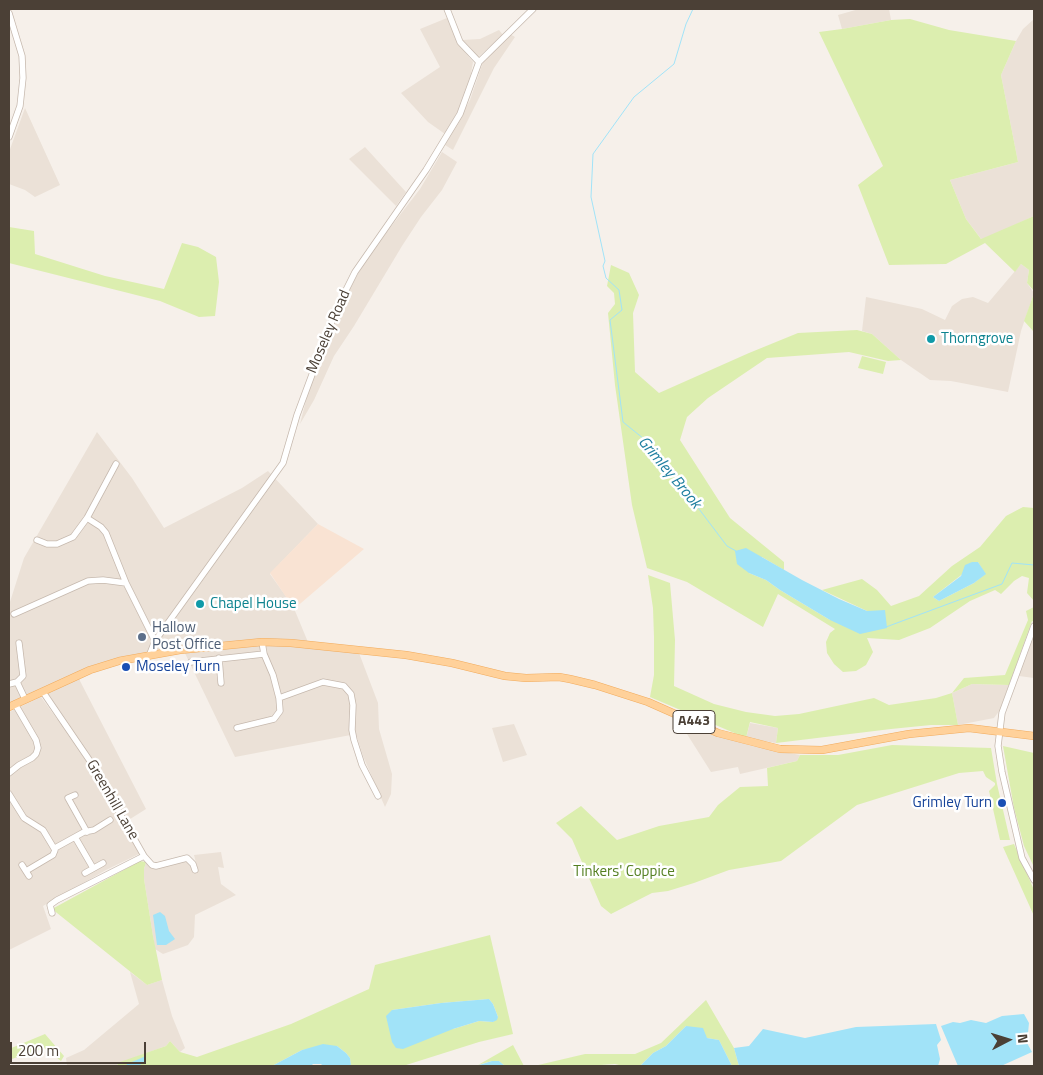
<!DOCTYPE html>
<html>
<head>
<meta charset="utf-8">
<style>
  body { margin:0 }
  #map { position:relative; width:1043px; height:1075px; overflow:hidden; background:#f6f0ea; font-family:"Titillium Web",sans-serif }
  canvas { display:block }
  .frame { position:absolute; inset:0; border:10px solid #4b4036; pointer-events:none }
  .north { position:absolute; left:983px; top:1015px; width:50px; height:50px; -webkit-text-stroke:4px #fff; paint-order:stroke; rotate:85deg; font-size:14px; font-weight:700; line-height:20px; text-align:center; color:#4b4036 }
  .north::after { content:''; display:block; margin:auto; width:18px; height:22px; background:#4b4036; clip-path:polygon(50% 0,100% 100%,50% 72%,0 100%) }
  .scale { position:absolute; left:10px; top:1042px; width:136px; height:22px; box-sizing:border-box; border:2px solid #4b4036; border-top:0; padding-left:6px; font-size:15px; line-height:18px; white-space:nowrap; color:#4b4036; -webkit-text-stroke:4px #fff; paint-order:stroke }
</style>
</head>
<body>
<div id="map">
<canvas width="1043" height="1075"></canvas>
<div class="frame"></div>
<div class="north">N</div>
<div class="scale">200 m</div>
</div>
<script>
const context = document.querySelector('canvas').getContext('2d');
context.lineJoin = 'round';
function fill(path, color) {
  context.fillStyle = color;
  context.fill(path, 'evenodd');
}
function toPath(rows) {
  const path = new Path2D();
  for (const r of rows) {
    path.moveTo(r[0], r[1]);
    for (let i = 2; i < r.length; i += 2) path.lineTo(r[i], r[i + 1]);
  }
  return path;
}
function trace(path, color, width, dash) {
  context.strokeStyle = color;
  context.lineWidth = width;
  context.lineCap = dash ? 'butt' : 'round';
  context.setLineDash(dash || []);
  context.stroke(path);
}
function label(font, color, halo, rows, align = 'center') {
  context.font = font + ' "Titillium Web",sans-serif';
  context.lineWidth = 5;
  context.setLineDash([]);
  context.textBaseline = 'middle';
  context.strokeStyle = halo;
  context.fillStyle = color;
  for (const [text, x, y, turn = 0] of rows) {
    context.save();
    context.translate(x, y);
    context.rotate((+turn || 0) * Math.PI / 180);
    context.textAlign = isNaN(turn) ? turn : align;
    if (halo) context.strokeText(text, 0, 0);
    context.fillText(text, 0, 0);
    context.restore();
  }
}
const residential = toPath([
  [859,9,889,9,891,20,842,29,838,15],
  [447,18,458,44,473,62,470,79,460,107,445,134,428,122,401,93,440,67,420,29],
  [1034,19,1034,216,982,240,966,219,950,180,1018,162,1001,75,1016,41,1023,29],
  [499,30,503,35,478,57,462,40,480,39],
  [510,34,515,37,494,68,453,150,445,145,470,100,483,62],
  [25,108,60,185,35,197,25,190,9,184,9,152],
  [365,147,406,192,396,206,349,159],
  [442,152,457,162,442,190,421,217,402,246,354,326,334,356,314,400,300,424,309,389,338,314,350,287,369,255,420,189],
  [1021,264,1029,270,1027,283,1034,293,1021,331,1008,392,951,381,930,380,901,360,872,334,862,331,866,297,922,309,945,320,952,306,962,299,973,297,988,303],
  [97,432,132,478,164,528,242,488,268,471,318,524,270,574,293,606,310,647,359,653,378,703,379,729,392,774,391,794,385,807,363,756,356,734,235,757,182,647,79,673,80,681,146,809,127,821,100,774,93,775,141,853,106,870,43,906,51,929,9,950,9,731,10,732,9,729,9,712,41,697,57,719,61,716,44,688,9,704,9,605,24,558],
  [1034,636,1034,678,1019,676],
  [972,684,1009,685,1000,710,994,718,958,725,952,693],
  [680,723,752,746,800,755,797,761,740,774,738,767,711,772],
  [750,723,778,728,776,743,746,738],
  [514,724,527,755,503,762,492,728],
  [221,852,224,868,218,867,221,884,236,895,195,915,194,937,188,945,163,954,155,949,144,879,144,869,146,862,152,869,156,869,182,861,187,861,190,864,193,872,198,871,194,855],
  [130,972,147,985,162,980,172,1016,185,1048,180,1052,170,1041,166,1046,117,1064,118,1066,67,1066,66,1058,84,1050,139,1004]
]);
const commercial = toPath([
  [318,524,364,549,294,609,270,573]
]);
const green = toPath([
  [910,19,949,30,1016,41,1001,75,1018,162,950,180,966,219,981,239,1034,216,1034,291,1027,283,1029,270,1021,264,1015,272,985,243,946,264,889,265,858,185,883,166,819,32,842,29,891,20],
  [9,227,34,231,35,254,105,276,164,289,182,243,198,247,216,257,219,282,215,316,199,317,160,301,9,263],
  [611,265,629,273,639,295,633,313,635,372,659,393,749,353,798,333,857,330,872,334,901,360,888,361,849,352,767,358,708,398,687,417,680,440,730,518,784,562,784,570,762,557,749,573,766,580,780,590,830,620,867,611,822,590,862,579,877,590,891,606,919,596,952,566,980,547,1006,516,1023,507,1034,508,1034,601,1027,593,1029,578,1022,576,1014,581,1001,594,995,590,970,601,930,628,899,640,867,638,873,652,866,665,856,671,843,672,834,664,827,653,826,642,830,633,835,629,778,594,763,627,687,582,647,568,632,505,615,385,608,313,615,304,614,293,607,286],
  [978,562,985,574,974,583,939,601,933,597],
  [1034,293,1034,332,1024,321],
  [862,356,886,362,883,374,858,368],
  [648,575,670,583,675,640,674,686,714,704,746,712,775,716,799,714,874,698,889,705,936,698,952,693,964,678,1005,675,1028,620,1026,611,1034,607,1034,622,1032,621,1009,685,972,684,952,693,958,725,931,725,891,729,776,743,778,728,750,722,746,738,650,697,654,675,654,637,653,608],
  [892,745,991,748,997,784,1010,840,1000,840,989,791,995,785,995,783,986,777,983,771,959,773,857,805,781,861,729,870,694,883,668,891,652,893,611,914,601,906,572,839,556,823,581,806,617,840,659,826,709,817,718,805,740,787,768,786,767,768,797,761,800,755,838,755],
  [1003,746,1034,753,1034,864,1033,865,1024,846,1014,808],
  [1014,844,1034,890,1034,916,1003,847],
  [140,861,146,862,144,869,144,879,153,936,162,980,147,985,52,909],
  [490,935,513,1034,479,1042,403,1066,351,1066,350,1058,346,1053,337,1046,302,1050,272,1066,118,1066,117,1063,166,1046,170,1041,180,1052,197,1057,291,1024,369,989,375,965],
  [489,999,493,1004,498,1017,493,1022,479,1021,453,1029,392,1010,441,1003],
  [706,1000,734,1048,739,1066,732,1066,719,1040,707,1038,686,1026,666,1046,653,1053,640,1066,623,1066,615,1064,587,1066,534,1066,585,1054,635,1054,661,1043],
  [45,1034,64,1056,61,1061,44,1048,9,1060,9,1049],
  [513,1045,524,1066,505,1066,499,1061,492,1061,478,1065]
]);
const water = toPath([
  [746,548,802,580,839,599,867,611,885,610,887,628,860,634,830,620,780,590,766,580,749,573,737,564,735,551],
  [972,562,978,562,986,574,974,583,939,601,933,597,961,576,965,565],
  [160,912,165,916,169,931,175,939,166,945,157,945,153,915],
  [489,999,493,1004,498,1017,497,1020,493,1022,479,1021,453,1029,403,1049,396,1048,392,1042,386,1016,392,1010,441,1003],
  [1024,1014,1029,1023,1027,1043,1032,1052,1001,1066,958,1066,941,1026,953,1022,960,1023,971,1020,986,1023,1002,1016],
  [936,1024,941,1040,937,1045,940,1059,938,1066,739,1066,734,1048,749,1046,763,1029,805,1038,856,1027],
  [686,1026,703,1028,707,1038,719,1040,732,1066,640,1066,653,1053,666,1046],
  [323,1044,337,1046,346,1053,350,1058,351,1066,323,1066,321,1064,313,1064,311,1066,272,1066,302,1050],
  [146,1056,146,1060,140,1065,126,1066,127,1064],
  [492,1061,499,1061,505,1066,476,1066]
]);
const stream = toPath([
  [693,9,686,24,674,64,634,97,593,154,591,197,605,261,603,266,606,278,619,290,622,310,610,320,623,422,649,443,727,546,736,551],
  [886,627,1002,584,1012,563,1034,565]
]);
const minor = toPath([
  [447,9,460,42,479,62],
  [9,13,22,56,23,78,20,106,9,137],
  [87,518,101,527,106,533,126,583],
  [37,540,47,544,57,544,73,537,87,518,116,464],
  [14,614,88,581,103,580,126,583,155,641],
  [1034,626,1002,713,998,746,1002,772,1022,858,1034,880],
  [19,643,23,676,17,682,25,699],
  [149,656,155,641,283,463,297,415,336,310,355,272,426,170,460,114,479,62,533,9],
  [219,658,221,683],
  [191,662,264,654,262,642],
  [9,684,17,682],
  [43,692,90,761,144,856,152,865,156,866,187,858,193,864,195,870],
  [279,698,323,682,344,686,351,694,353,705,352,730,354,740,362,765,378,796],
  [237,728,274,719,280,711,279,698,273,675,264,654],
  [9,773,19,765,32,758,36,754,38,748,36,740,15,704],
  [9,794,24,818,43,830,55,850,53,855,26,871],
  [75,795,68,798,87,832],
  [75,837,93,868],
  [55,848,84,832,94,830,110,820],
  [22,865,29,876],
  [85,873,103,863],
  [52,913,50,905,57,900,144,856]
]);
const major = toPath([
  [9,707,90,670,119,661,180,650,262,642,291,643,406,655,452,663,505,676,526,678,559,677,570,679,595,685,648,702,718,733,780,749,822,750,909,734,969,728,1034,736]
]);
const markers = [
  [931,339,5,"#0f9aa8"],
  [200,604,5,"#0f9aa8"],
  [142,637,5,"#5c6f8a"],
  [126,667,5,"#1a4fb4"],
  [1002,803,5,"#1a4fb4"]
];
const shields = [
  [694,722,42]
];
const shieldNames = [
  ["A443",694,722]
];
const streetNames = [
  ["Moseley Road",329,332,-67],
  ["Greenhill Lane",112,800,60]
];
const cultureNames = [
  ["Thorngrove",941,339],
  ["Chapel House",210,604]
];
const serviceNames = [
  ["Hallow",152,628],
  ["Post Office",152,645]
];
const transitNames = [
  ["Moseley Turn",136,667],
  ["Grimley Turn",992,803,"right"]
];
const parkNames = [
  ["Tinkers' Coppice",624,872]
];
const waterNames = [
  ["Grimley Brook",669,473,50]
];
fill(residential, '#ebe1d7');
fill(commercial, '#f9e3d3');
fill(green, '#dceeaf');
fill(water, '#a1e3f8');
trace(stream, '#a1e3f8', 1);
trace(minor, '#c6b9ae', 7);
trace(major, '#f1ab5d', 8);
trace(minor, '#fff', 5.5);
trace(major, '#ffd19a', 7);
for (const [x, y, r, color] of markers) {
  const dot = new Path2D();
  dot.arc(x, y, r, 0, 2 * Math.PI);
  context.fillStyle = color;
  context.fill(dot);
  trace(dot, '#fff', 2);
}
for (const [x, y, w] of shields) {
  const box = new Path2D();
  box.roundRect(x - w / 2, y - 11.5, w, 23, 4);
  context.fillStyle = '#fff';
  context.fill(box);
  trace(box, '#4b4036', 1);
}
label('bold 14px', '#4b4036', null, shieldNames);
label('15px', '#4b4036', '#fff', streetNames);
label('15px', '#0d838f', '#fff', cultureNames, 'left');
label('15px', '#4e5e75', '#fff', serviceNames, 'left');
label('15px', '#164399', '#fff', transitNames, 'left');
label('15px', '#547f21', '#fff', parkNames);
label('italic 16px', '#1f7fa0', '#fff', waterNames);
</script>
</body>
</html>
